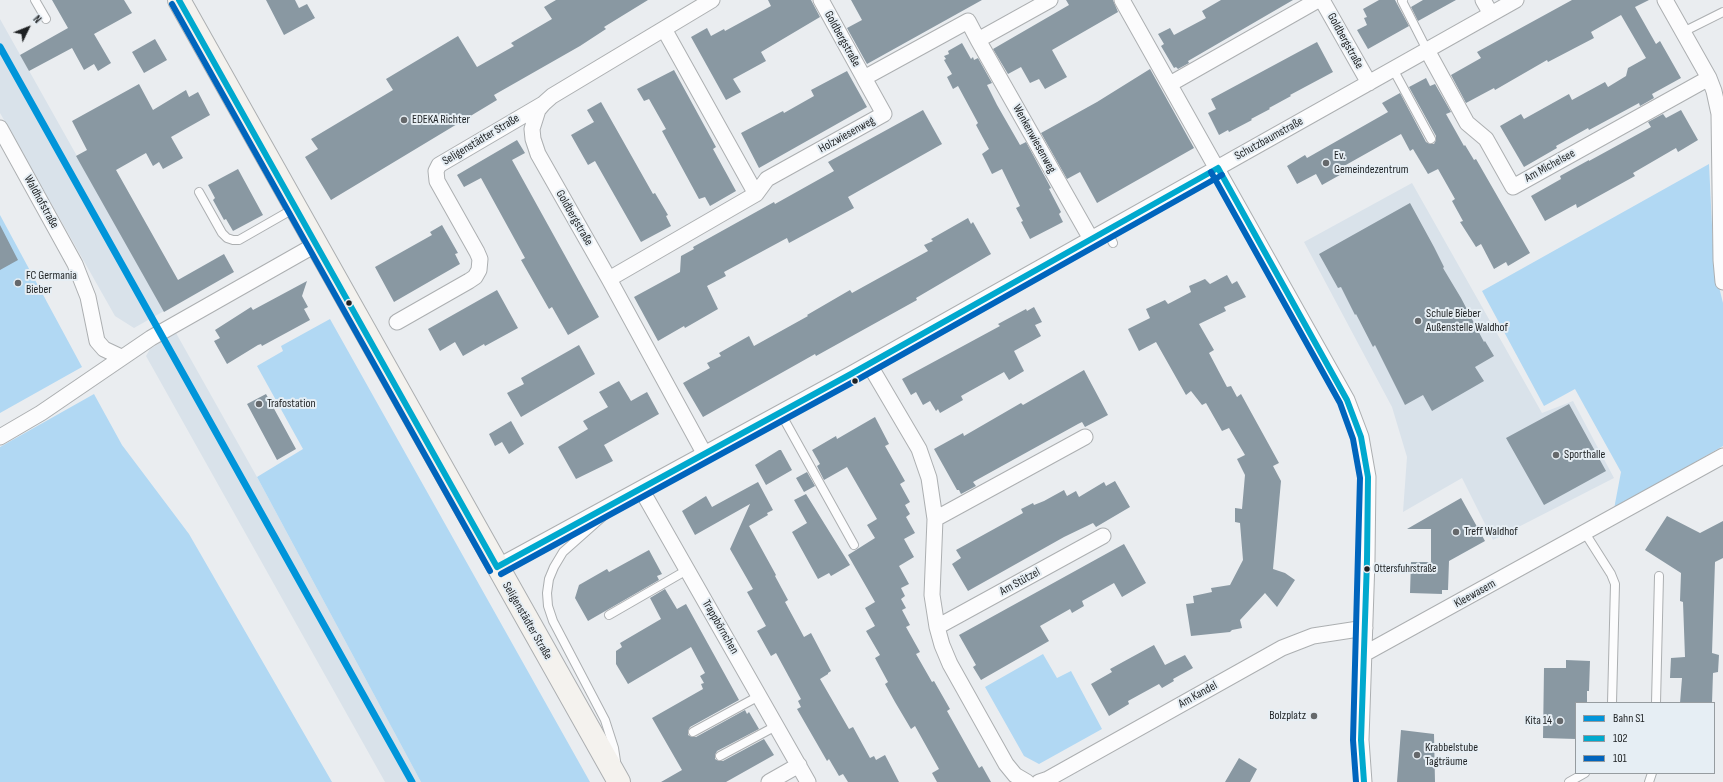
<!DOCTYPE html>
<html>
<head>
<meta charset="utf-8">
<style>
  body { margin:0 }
  #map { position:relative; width:1723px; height:782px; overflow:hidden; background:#eaedf0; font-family:"Sofia Sans Condensed",sans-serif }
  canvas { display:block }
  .legend { position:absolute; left:1575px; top:702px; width:140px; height:72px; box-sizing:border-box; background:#e6eef4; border:1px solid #969ca0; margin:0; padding:5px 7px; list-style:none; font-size:12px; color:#1e2123 }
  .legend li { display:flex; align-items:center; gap:8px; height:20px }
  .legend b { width:20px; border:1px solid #969ca0 }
  .north { position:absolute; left:8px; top:8px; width:40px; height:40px; -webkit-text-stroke:3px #e6eef4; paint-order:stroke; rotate:47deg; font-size:11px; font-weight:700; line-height:16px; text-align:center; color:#1e2123 }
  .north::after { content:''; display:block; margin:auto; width:14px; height:18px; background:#1e2123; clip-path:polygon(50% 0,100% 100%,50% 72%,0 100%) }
</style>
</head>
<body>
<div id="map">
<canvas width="1723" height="782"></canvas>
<ul class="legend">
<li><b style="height:5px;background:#0095da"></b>Bahn S1</li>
<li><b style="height:5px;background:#00a9ce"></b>102</li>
<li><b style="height:5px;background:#0065bd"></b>101</li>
</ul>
<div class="north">N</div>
</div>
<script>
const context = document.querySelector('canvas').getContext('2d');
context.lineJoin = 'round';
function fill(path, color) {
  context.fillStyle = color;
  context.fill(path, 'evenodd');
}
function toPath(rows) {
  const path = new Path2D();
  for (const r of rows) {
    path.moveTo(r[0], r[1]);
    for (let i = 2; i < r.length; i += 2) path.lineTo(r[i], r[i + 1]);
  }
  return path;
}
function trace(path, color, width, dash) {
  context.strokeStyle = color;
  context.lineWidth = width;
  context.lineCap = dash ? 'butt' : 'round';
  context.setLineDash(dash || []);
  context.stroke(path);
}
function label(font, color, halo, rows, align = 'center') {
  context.font = font + ' "Sofia Sans Condensed",sans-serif';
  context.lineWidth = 4;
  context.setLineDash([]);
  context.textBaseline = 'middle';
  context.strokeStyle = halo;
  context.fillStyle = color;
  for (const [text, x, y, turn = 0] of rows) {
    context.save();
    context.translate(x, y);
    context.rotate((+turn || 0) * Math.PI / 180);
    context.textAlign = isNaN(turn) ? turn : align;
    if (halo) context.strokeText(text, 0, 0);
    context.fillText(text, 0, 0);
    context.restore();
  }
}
const built = toPath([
  [0,19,164,311,134,328,115,316,0,113],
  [1412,183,1542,413,1573,401,1614,478,1493,540,1462,478,1403,512,1407,457,1392,407,1304,242],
  [176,333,257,477,421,782,385,782,146,356,150,349]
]);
const green = toPath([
  [1709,164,1714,267,1723,303,1723,446,1614,509,1621,472,1575,389,1544,406,1482,291],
  [0,215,82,367,0,413],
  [330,319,590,782,421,782,257,477,303,449,257,366,283,351,281,346],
  [94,394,122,445,189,534,332,782,0,782,0,447],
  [1043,654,1057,678,1071,671,1102,729,1039,764,1024,756,985,687]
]);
const building = toPath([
  [52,0,124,0,132,13,94,34,111,63,98,71,94,64,84,70,72,48,29,71,20,55,68,28],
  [266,0,295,0,299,8,307,4,315,18,284,35],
  [556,0,648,0,604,27,606,29,580,46,494,95,497,100,331,200,305,157,318,149,311,139,393,90,386,79,458,36,477,67,514,46,511,43,552,19,544,7],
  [768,0,811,0,820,17,761,52,766,61,733,79,741,92,726,100,691,37,707,28,711,36,724,29,725,31,771,6],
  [851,0,982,0,867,64,847,28,862,20],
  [1066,0,1113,0,1118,12,1052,50,1067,77,1045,89,1039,79,1030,83,1021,67,1008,74,993,49,1069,5],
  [1221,0,1293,0,1188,61,1189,63,1178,69,1176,67,1174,68,1161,46,1164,44,1158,34,1170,28,1174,35,1206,18,1202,11],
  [1379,0,1395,0,1409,26,1368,49,1357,30,1367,25,1364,18,1367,17,1363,9],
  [1423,0,1456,0,1418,21,1411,7],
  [1572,0,1649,0,1635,7,1656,44,1660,41,1681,78,1652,94,1654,98,1640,106,1639,103,1589,130,1588,128,1556,146,1557,148,1524,167,1500,126,1521,114,1524,119,1569,94,1572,100,1605,82,1608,87,1626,76,1628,68,1646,58,1621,15,1591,32,1594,38,1548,62,1547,60,1495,90,1494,88,1466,103,1451,75,1481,58,1477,52],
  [155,39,167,60,144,73,132,52],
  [1317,42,1333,72,1290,95,1291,96,1269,108,1270,109,1251,119,1252,120,1229,132,1228,130,1219,135,1208,113,1216,109,1211,99],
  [962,43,971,59,973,57,974,60,978,58,992,83,987,85,997,105,1020,145,1026,142,1051,188,1049,189,1061,212,1059,214,1063,222,1030,239,1021,222,1023,221,1016,208,1020,206,1002,169,992,174,982,154,989,149,976,125,978,123,958,86,953,89,947,77,952,74,944,60,946,59,944,56,949,54,948,51],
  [1150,69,1194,148,1097,203,1080,172,1067,179,1041,133,1097,102],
  [674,70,716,147,713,149,736,191,710,206,705,197,699,199,662,131,666,129,649,99,644,101,637,89],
  [847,71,867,107,759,168,741,133,779,113,783,111,784,113,814,96,811,90],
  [1426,78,1430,86,1435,84,1451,112,1446,114,1464,146,1465,145,1474,160,1476,159,1530,253,1508,266,1506,262,1494,269,1481,244,1476,247,1460,222,1463,221,1452,201,1455,199,1438,169,1428,174,1413,149,1410,151,1401,134,1344,166,1347,171,1322,185,1316,174,1297,184,1287,166,1305,155,1307,158,1388,112,1382,103,1400,93,1426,142,1430,144,1434,144,1436,140,1436,136,1409,87],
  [139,84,153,110,186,90,189,97,198,92,210,115,171,137,183,158,163,169,159,162,153,166,146,153,116,170,178,280,224,254,234,272,164,312,76,156,87,150,72,121],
  [601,102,653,194,655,193,668,215,666,216,671,226,641,242,595,161,588,165,571,135,594,122,587,110],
  [923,110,942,144,848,197,854,208,789,243,787,238,724,272,726,276,707,286,718,309,685,328,684,326,658,341,634,297,680,272,681,256,694,249,693,247,774,202,775,204,834,171,828,162],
  [1681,110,1698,140,1678,152,1676,148,1633,173,1635,176,1577,208,1576,204,1545,221,1531,196,1561,179,1560,176,1589,160,1589,161,1651,127,1648,122,1663,114,1666,118],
  [517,140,525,153,512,160,599,317,568,335,552,307,549,309,521,260,525,258,481,178,464,187,457,175],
  [238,169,263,215,233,231,226,219,224,220,213,200,215,198,208,185],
  [1410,203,1434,247,1444,267,1443,268,1461,298,1484,342,1485,341,1494,356,1475,367,1484,381,1432,411,1423,395,1405,405,1375,345,1373,347,1356,314,1355,315,1341,287,1338,288,1319,254],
  [968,218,971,224,973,222,991,254,916,298,917,300,816,356,815,354,703,417,683,383,710,368,707,363,721,356,719,353,749,336,754,346,808,316,807,315,850,290,852,293,928,251,924,245,933,241,931,239],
  [0,225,18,260,0,270],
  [442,225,458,253,455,254,460,264,394,302,375,267,432,235,430,232],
  [1227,275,1232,284,1237,281,1246,297,1224,307,1226,311,1199,324,1214,350,1209,353,1227,387,1231,386,1237,397,1241,394,1279,463,1273,466,1281,481,1273,569,1285,573,1295,580,1277,607,1265,593,1240,620,1242,628,1232,630,1230,632,1191,636,1186,604,1194,603,1193,596,1212,592,1211,588,1230,585,1243,560,1240,523,1235,522,1235,508,1242,509,1245,475,1237,459,1245,455,1229,428,1222,431,1206,403,1202,405,1191,391,1186,395,1156,342,1139,351,1128,329,1150,318,1146,309,1165,300,1168,304,1191,292,1189,286,1205,279,1210,284],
  [307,281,302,296,308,307,304,309,310,320,262,346,261,344,258,345,227,364,214,341,220,338,215,330,251,307,253,310],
  [497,290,518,328,485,346,484,344,463,356,455,342,440,351,428,329],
  [1034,307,1042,322,1035,325,1041,336,1014,351,1024,371,1009,380,1004,372,961,396,963,400,940,413,938,409,936,411,930,401,923,405,916,392,911,395,902,379,1000,326,998,324,1026,309,1027,311],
  [579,345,595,374,521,417,507,393,524,384,521,378],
  [1084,370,1108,415,1085,427,1082,422,1078,424,973,482,976,486,961,494,959,490,957,490,934,449,963,433,964,436,1021,403,1023,405],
  [619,381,631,401,647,392,659,414,604,445,613,461,576,479,558,447,588,429,583,421,608,407,599,392],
  [266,394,296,449,277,460,247,404],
  [1569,404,1606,471,1544,505,1506,438],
  [875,417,889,444,885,446,905,481,900,484,910,502,905,505,910,514,906,517,915,533,904,539,914,557,899,566,909,584,901,588,905,596,901,599,906,608,902,610,910,625,906,627,920,652,916,654,932,682,934,681,950,709,947,711,979,768,982,766,991,782,937,782,932,773,939,769,915,726,911,729,895,702,885,684,888,682,875,658,880,655,866,631,875,626,865,608,875,602,848,555,875,538,867,525,877,519,847,467,824,480,817,466,820,464,812,450,836,436,837,439],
  [511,421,524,444,509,454,502,442,495,446,489,434],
  [779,450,781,450,792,470,766,485,755,465],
  [807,472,815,486,804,492,796,478],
  [1115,481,1130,507,1096,527,1093,523,1064,537,968,591,952,564,961,558,956,550,1023,513,1021,509,1033,503,1034,505,1044,501,1064,490,1067,496,1076,491,1079,497,1104,482,1106,486],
  [758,482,773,510,767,513,768,515,749,526,776,575,775,576,788,600,785,602,804,637,811,633,831,671,828,673,828,674,820,679,849,729,853,727,870,758,874,756,876,760,885,755,899,782,848,782,843,774,839,776,829,759,827,761,797,709,801,707,798,701,801,699,776,653,771,656,757,631,766,626,747,592,753,589,730,549,750,504,695,535,682,511,706,496,712,507],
  [806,494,850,565,831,576,829,573,818,579,792,532,807,523,794,500],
  [1461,498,1485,541,1449,561,1448,590,1442,590,1442,594,1410,593,1411,562,1431,562,1431,529,1407,529],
  [1667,516,1700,533,1723,521,1723,558,1715,562,1712,653,1719,655,1718,672,1713,673,1712,703,1680,703,1682,678,1670,678,1671,658,1685,657,1683,602,1680,601,1681,573,1645,550],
  [1124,544,1146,583,1122,597,1114,583,1082,601,1084,606,1072,613,1070,609,1040,626,1049,641,981,680,973,667,976,665,959,635],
  [649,550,662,574,657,576,659,580,588,621,575,598,579,585,607,569,609,572],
  [665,589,677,609,686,604,739,700,690,727,688,731,688,735,692,737,696,737,745,710,747,714,749,712,759,729,717,751,715,755,715,759,719,761,723,761,764,739,774,755,726,782,661,782,682,770,652,718,703,689,701,684,704,683,700,676,705,673,691,647,628,684,616,664,616,651,622,647,620,643,661,619,650,598],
  [1154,645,1165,665,1185,655,1193,668,1173,679,1174,681,1162,688,1159,684,1128,701,1129,704,1109,716,1091,684,1112,672,1110,669],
  [1566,660,1590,661,1589,691,1587,691,1587,703,1576,703,1576,739,1543,738,1544,668,1566,668],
  [1401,730,1434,734,1435,782,1397,782],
  [1239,758,1257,769,1250,782,1225,782]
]);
const lane = toPath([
  [35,0,46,19],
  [1403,0,1402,1,1427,50],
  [1683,32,1723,12],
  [1393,69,1431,139],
  [199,192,222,233,227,238,233,240,239,240,295,208],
  [1107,230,1113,243],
  [780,412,854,545],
  [608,512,563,552,554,567,549,579,547,593,548,606,553,621,605,720,614,748,616,761],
  [1585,533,1611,574,1615,584,1612,703],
  [609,615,687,570],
  [1656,703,1659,576],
  [693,732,759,696],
  [720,756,776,726],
  [1569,782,1585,773],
  [1649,782,1652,773]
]);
const street = toPath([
  [821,0,864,78],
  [1122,0,1347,400,1361,437,1368,477,1367,560,1361,740,1364,782],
  [1322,0,1369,83],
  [1483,0,1491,14],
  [1665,0,1709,78,1714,91,1719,114,1721,260,1723,282],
  [664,29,756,194],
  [978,40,1091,239],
  [1427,50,1467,123,1486,139,1513,187,1709,78],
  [1170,84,1318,0],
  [0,128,75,264,88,297,97,341,104,349,121,357],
  [609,279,756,194,767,179,884,114,864,78,968,21,978,40,1050,0],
  [397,322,469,281,475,277,479,270,480,259,477,252,437,181,436,171,439,165,543,104],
  [869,364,919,449,929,478,935,519,932,595,937,627,942,645,950,664,1006,764,1015,775,1027,782],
  [0,437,41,413,151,338,315,245],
  [704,453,609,279,538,154,533,139,532,129,538,110,543,104,552,96,712,0],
  [641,489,808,782],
  [935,519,1085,437],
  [497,567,851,374,1516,0],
  [937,627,1103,536],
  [1364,654,1723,456],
  [769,782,799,765],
  [1039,782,1048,779,1282,648,1313,636,1365,628]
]);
const secondary = toPath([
  [179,0,619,782]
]);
const bus1 = toPath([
  [179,0,497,567],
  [1218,168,1347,400,1361,437,1368,477,1367,560,1361,740,1364,782],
  [497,567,851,374,1218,168]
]);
const bus2 = toPath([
  [172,4,490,571],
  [1211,172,1340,403,1353,439,1360,478,1353,740,1356,782],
  [501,574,855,381,1222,175]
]);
const rail1 = toPath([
  [0,47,412,782]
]);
const markers = [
  [404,120,4,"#65686b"],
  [1326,163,4,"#65686b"],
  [18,283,4,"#65686b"],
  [349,303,3.5,"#1e2123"],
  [1418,321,4,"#65686b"],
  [855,381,3.5,"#1e2123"],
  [259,404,4,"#65686b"],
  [1556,455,4,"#65686b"],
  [1456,532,4,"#65686b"],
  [1367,569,3.5,"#1e2123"],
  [1314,716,4,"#65686b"],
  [1560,721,4,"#65686b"],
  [1417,755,4,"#65686b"]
];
const busNames = [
  ["Ottersfuhrstraße",1374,569]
];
const streetNames = [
  ["Goldbergstraße",842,39,61],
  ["Goldbergstraße",1345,41,61],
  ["Holzwiesenweg",847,135,-29],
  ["Wenkenwiesenweg",1034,139,61],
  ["Schutzbaumstraße",1269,139,-29],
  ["Seligenstädter Straße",481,140,-31],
  ["Am Michelsee",1550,166,-29],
  ["Waldhofstraße",41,202,61],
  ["Goldbergstraße",574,218,60],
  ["Am Stützel",1020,582,-29],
  ["Kleewasem",1475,594,-29],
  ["Seligenstädter Straße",527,621,60],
  ["Trappbörnchen",720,627,60],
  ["Am Kandel",1198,695,-29]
];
const poiNames = [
  ["EDEKA Richter",412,120],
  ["Ev.",1334,156],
  ["Gemeindezentrum",1334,170],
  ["FC Germania",26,276],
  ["Bieber",26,290],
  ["Schule Bieber",1426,314],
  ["Außenstelle Waldhof",1426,328],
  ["Trafostation",267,404],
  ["Sporthalle",1564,455],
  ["Treff Waldhof",1464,532],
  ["Bolzplatz",1306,716,"right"],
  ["Kita 14",1552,721,"right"],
  ["Krabbelstube",1425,748],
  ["Tagträume",1425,762]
];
fill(built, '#d9e2ea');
fill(green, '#b1d8f3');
fill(building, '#8998a2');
trace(lane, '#acafb1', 10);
trace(street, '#acafb1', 17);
trace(secondary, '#acafb1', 24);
trace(lane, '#fcfcfd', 8);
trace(street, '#fcfcfd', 15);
trace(secondary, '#f4f2ee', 22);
trace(bus1, '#00a9ce', 6);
trace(bus2, '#0065bd', 6);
trace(rail1, '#0095da', 7);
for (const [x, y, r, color] of markers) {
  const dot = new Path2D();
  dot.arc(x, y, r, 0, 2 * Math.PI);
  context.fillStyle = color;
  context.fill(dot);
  trace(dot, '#e6eef4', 1.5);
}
label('11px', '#1e2123', '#e6eef4', busNames, 'left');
label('12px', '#1e2123', '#e6eef4', streetNames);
label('12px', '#1e2123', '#e6eef4', poiNames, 'left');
</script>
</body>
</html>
